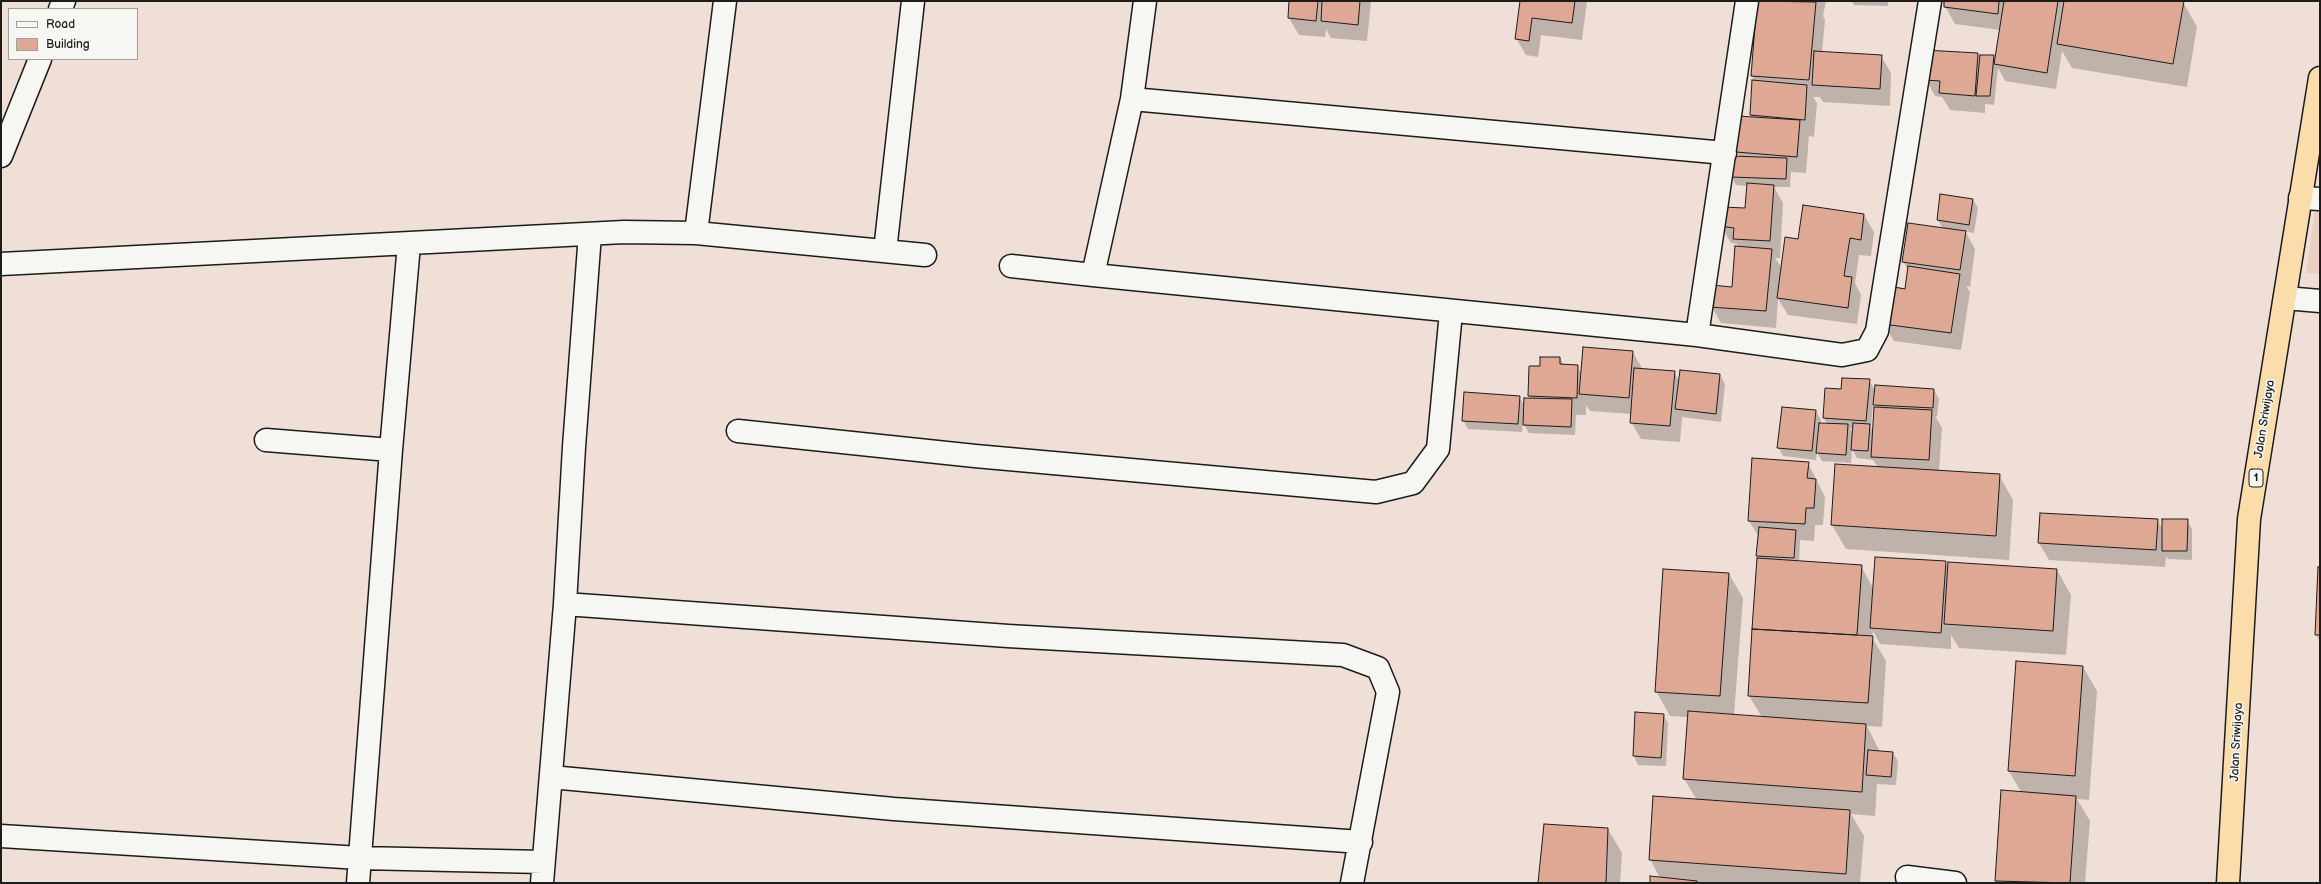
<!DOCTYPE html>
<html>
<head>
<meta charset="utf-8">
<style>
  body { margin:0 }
  #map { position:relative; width:2321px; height:884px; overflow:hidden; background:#efdfd6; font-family:"Balsamiq Sans",sans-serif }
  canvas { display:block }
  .frame { position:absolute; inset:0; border:2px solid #1c1c1c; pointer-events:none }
  .legend { position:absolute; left:8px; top:8px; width:130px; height:52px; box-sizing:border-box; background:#f6f6f2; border:1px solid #9f9f9c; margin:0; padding:5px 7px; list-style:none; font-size:12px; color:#1c1c1c }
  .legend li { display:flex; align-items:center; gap:8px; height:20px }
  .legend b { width:20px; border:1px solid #9f9f9c }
</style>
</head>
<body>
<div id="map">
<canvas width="2321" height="884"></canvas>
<div class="frame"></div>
<ul class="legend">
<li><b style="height:5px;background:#f6f6f2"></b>Road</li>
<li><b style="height:11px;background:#dea894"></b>Building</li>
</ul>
</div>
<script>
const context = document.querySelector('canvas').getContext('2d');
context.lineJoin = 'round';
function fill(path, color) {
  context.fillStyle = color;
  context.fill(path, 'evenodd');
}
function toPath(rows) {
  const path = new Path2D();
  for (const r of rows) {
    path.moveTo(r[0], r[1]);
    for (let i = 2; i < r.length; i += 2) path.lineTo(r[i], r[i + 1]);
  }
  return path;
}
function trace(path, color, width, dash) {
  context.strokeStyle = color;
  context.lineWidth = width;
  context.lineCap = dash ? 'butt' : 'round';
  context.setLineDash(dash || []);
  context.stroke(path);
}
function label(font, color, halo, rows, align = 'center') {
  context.font = font + ' "Balsamiq Sans",sans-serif';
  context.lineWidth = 3;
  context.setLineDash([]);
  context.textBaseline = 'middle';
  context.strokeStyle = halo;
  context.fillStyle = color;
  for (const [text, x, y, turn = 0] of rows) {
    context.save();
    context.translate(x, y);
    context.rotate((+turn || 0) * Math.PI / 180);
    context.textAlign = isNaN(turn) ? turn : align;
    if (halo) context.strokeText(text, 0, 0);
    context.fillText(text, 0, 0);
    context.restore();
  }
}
const built = toPath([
  [2320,176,2320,274,2306,273]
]);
const shadow = toPath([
  [1290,1,1371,1,1367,41,1331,38,1326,29,1325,37,1299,35,1289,18],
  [1521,1,1587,1,1582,40,1541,35,1538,57,1526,55,1516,38],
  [1758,1,1826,1,1823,16,1825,20,1822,53,1881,56,1891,73,1890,106,1823,102,1820,97,1813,97,1817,103,1814,137,1809,136,1806,173,1791,172,1790,187,1774,187,1783,203,1780,258,1775,258,1782,268,1799,240,1864,215,1874,232,1871,256,1859,255,1855,283,1861,295,1857,324,1788,315,1778,299,1776,328,1721,323,1711,306,1733,288,1739,247,1737,244,1731,243,1721,226,1746,210,1747,186,1736,185,1732,177,1740,157,1732,141,1752,118,1751,115,1755,82,1752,76],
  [1852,1,1888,1,1888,6,1854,5],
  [1942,1,2062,1,2065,5,2065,1,2183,2,2197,27,2187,87,2072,68,2062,51,2056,89,2005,81,1998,68,1994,105,1985,104,1985,113,1950,110,1942,97,1935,96,1926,79,1978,54,1980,59,1993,56,1996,61,2000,30,1955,24],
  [1973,200,1978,208,1974,233,1965,231,1975,249,1970,287,1966,286,1970,292,1961,350,1894,341,1884,324,1906,290,1908,270,1903,261,1943,229,1938,220],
  [1633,352,1643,370,1674,372,1680,382,1720,375,1725,384,1721,422,1682,417,1680,442,1641,439,1631,422,1632,414,1590,411,1586,405,1586,415,1576,415,1575,435,1529,433,1523,423,1522,432,1468,429,1463,420,1519,397,1525,406,1531,399,1529,396,1541,367,1560,358,1564,365,1577,366,1581,373],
  [1869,380,1875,391,1934,390,1939,399,1937,417,1935,416,1942,428,1939,471,1999,475,2013,500,2009,560,1846,549,1832,525,1878,467,1873,460,1857,458,1852,449,1851,463,1822,461,1817,452,1816,460,1783,456,1778,447,1816,411,1821,420,1820,424,1827,424,1824,418,1842,390],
  [1873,402,1877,408,1873,432,1871,428],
  [1850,428,1854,428,1853,434],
  [1808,463,1825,497,1823,525,1815,525,1814,541,1800,540,1799,562,1861,566,1873,588,1945,562,1949,568,2057,570,2071,595,2066,655,1959,648,1951,635,1951,649,1880,644,1873,631,1872,637,1886,661,1882,727,1867,726,1880,752,1893,753,1898,761,1896,785,1877,784,1875,816,1851,814,1864,836,1860,883,1651,883,1660,878,1650,859,1697,800,1684,779,1688,717,1670,716,1656,691,1729,574,1743,598,1734,715,1762,717,1749,696,1758,560,1759,560,1757,556,1759,537,1749,521],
  [2157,520,2163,530,2187,520,2192,529,2192,560,2168,559,2166,556,2165,567,2049,560,2039,543],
  [2320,568,2320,642,2316,634],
  [2083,667,2097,691,2089,800,2077,799,2090,821,2085,883,1997,883,1996,881,2021,792,2009,771],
  [1636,713,1663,714,1668,723,1666,766,1638,765,1634,756],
  [1608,829,1622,853,1620,883,1540,883]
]);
const building = toPath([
  [1289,1,1318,1,1316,21,1288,18,1289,1],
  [1322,1,1360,1,1358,25,1321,21,1322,1],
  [1520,1,1575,1,1572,23,1532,18,1529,41,1515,39,1520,1],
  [1757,1,1816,2,1809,80,1751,76,1757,1],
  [1944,1,1999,1,1998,14,1944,7,1944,1],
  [2004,1,2058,1,2047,73,1994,64,2004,1],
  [2064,1,2184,1,2173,64,2057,44,2064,1],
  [1924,50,1978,53,1975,96,1939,93,1940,81,1925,80,1924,50],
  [1814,51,1882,55,1880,89,1812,85,1814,51],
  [1980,55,1994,55,1990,96,1976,96,1980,55],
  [1752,80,1807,85,1805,120,1750,115,1752,80],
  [1738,116,1800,120,1797,157,1736,152,1738,116],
  [1731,156,1787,158,1786,179,1731,177,1731,156],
  [1747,183,1774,185,1770,241,1733,239,1734,228,1720,226,1722,207,1745,208,1747,183],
  [1940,194,1973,199,1969,225,1937,220,1940,194],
  [1803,205,1864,214,1861,240,1850,238,1844,276,1852,277,1848,308,1777,298,1785,237,1798,239,1803,205],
  [1908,223,1966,231,1960,270,1902,262,1908,223],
  [1735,246,1772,249,1766,311,1710,307,1711,285,1732,287,1735,246],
  [1908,266,1960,274,1951,333,1883,324,1889,286,1905,289,1908,266],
  [1583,347,1633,351,1629,398,1579,394,1583,347],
  [1540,357,1560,357,1560,364,1578,365,1577,398,1528,396,1529,366,1540,366,1540,357],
  [1634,368,1675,371,1670,426,1630,423,1634,368],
  [1680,370,1720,374,1716,414,1675,409,1680,370],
  [1842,378,1870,379,1866,421,1823,418,1825,388,1841,389,1842,378],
  [1875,385,1934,389,1933,408,1873,405,1875,385],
  [1464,392,1520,396,1518,424,1462,421,1464,392],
  [1524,398,1572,399,1571,427,1523,425,1524,398],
  [1782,407,1816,410,1812,451,1777,448,1782,407],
  [1874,407,1932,410,1929,460,1871,457,1874,407],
  [1819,423,1848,424,1846,455,1816,453,1819,423],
  [1853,423,1870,424,1868,451,1851,450,1853,423],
  [1752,458,1809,462,1807,478,1816,479,1814,508,1806,508,1805,524,1748,521,1752,458],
  [1835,464,2000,474,1996,536,1831,525,1835,464],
  [2040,513,2158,519,2156,550,2038,543,2040,513],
  [2162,519,2188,519,2187,551,2162,551,2162,519],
  [1759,527,1796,530,1794,558,1756,556,1759,527],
  [1875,557,1946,561,1941,633,1870,628,1875,557],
  [1757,558,1862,565,1857,635,1752,629,1757,558],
  [1948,562,2057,569,2053,631,1944,624,1948,562],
  [2318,567,2320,567,2320,635,2315,635,2318,567],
  [1663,569,1729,573,1720,696,1655,692,1663,569],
  [1752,629,1873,636,1868,703,1748,696,1752,629],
  [2016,661,2083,666,2075,776,2008,771,2016,661],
  [1688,711,1866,724,1862,792,1683,779,1688,711],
  [1635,712,1664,714,1661,758,1633,756,1635,712],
  [1868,750,1893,752,1891,777,1866,775,1868,750],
  [2001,790,2076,796,2070,883,1995,881,2001,790],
  [1653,796,1850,810,1846,874,1649,860,1653,796],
  [1544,824,1608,828,1606,883,1538,883,1544,824],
  [1650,876,1697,881,1697,883,1650,883,1650,876]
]);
const minor = toPath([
  [1145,1,1132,99,1093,275,1697,335],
  [1747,1,1697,335,1842,355,1867,350,1877,331,1930,1],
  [60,9,64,1],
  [1132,99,1725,153],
  [1,156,40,59],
  [2300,198,2320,199],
  [696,233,725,1],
  [885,251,913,1],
  [1,264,624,232,696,233,925,255],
  [1011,266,1093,275],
  [2285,298,2320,301],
  [738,431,975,456,1376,492,1413,483,1438,449,1451,312],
  [266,440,391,450],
  [565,604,1008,636,1343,655,1378,668,1388,692,1352,883],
  [551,777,894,809,1361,842],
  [1,836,360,858,543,862],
  [1907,877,1955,883],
  [358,883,391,450,409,244],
  [542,883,565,604,574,447,590,234]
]);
const highway = toPath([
  [2228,883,2249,519,2320,78]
]);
const shields = [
  [2256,478,14]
];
const shieldNames = [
  ["1",2256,478]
];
const streetNames = [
  ["Jalan Sriwijaya",2265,419,-81],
  ["Jalan Sriwijaya",2237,742,-87]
];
fill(built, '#eacec2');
fill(shadow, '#0003');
fill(building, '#dea894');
trace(building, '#1c1c1c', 1);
trace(minor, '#1c1c1c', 25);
trace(highway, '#1c1c1c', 25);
trace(minor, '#f6f6f2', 22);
trace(highway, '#fbddab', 22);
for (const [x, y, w] of shields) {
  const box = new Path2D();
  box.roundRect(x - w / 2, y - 9, w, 18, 3);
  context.fillStyle = '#f6f6f2';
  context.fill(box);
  trace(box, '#1c1c1c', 1);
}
label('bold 11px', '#1c1c1c', null, shieldNames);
label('12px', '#1c1c1c', '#f6f6f2', streetNames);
</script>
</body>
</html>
